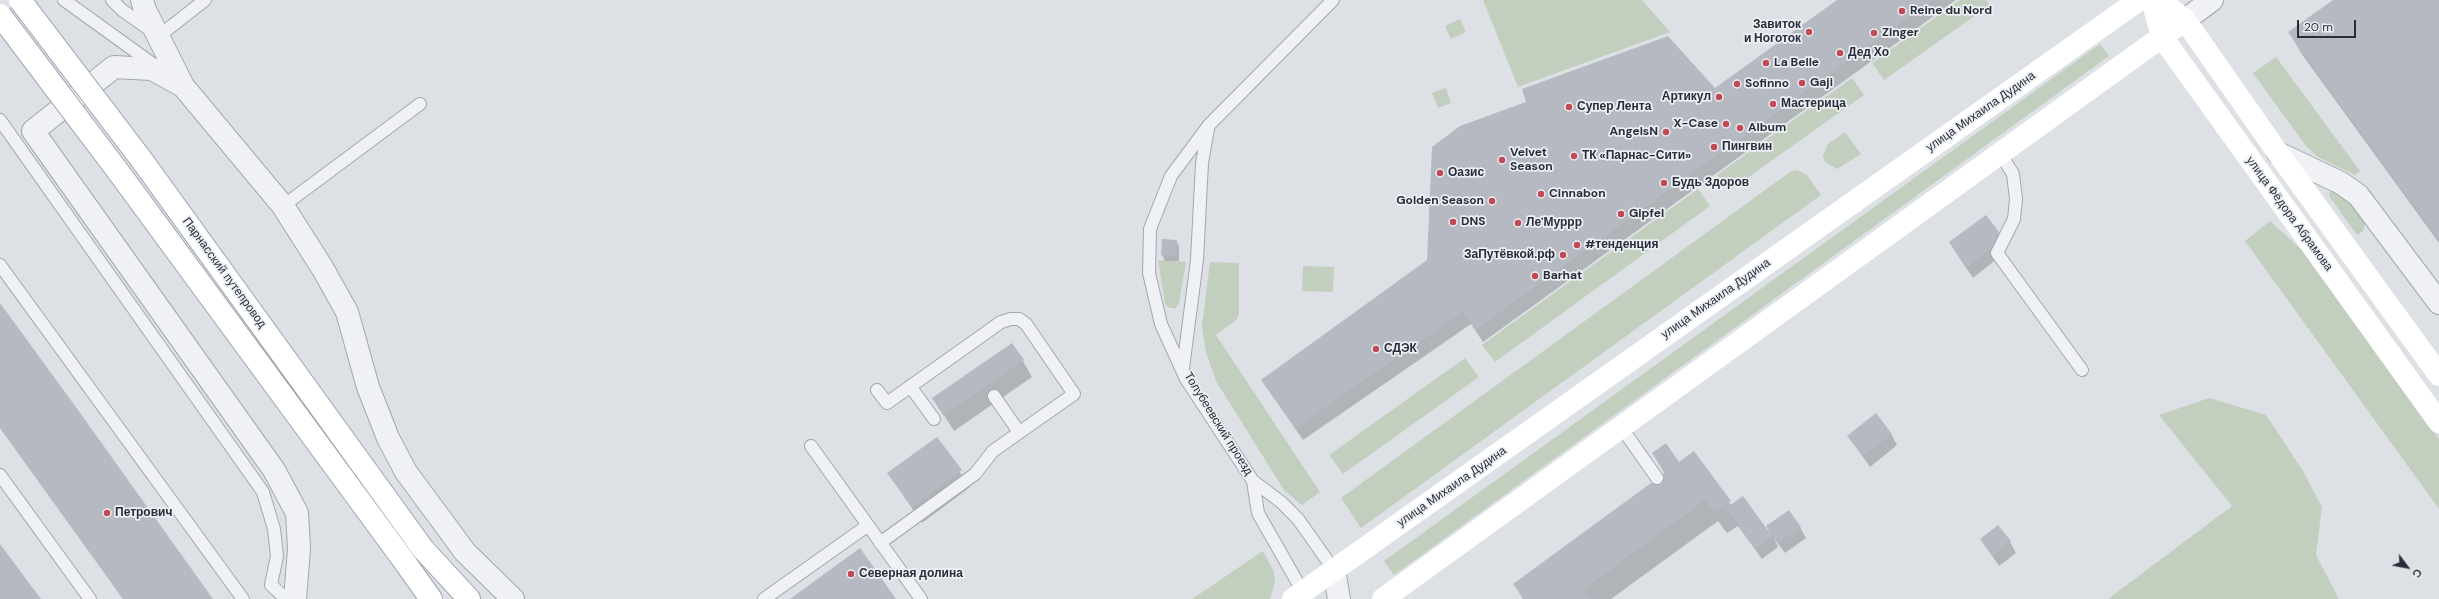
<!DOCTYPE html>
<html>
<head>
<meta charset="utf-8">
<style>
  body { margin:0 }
  #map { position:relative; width:2439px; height:599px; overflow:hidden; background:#dde0e5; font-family:"DM Sans",sans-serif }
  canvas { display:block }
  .north { position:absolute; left:2387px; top:547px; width:40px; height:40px; -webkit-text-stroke:3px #eceff3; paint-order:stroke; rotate:122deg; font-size:11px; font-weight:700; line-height:16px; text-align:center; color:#282d3a }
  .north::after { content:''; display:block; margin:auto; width:14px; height:18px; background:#282d3a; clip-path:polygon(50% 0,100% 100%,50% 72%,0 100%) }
  .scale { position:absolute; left:2297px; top:20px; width:59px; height:18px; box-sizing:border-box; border:2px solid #282d3a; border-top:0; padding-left:5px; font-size:12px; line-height:14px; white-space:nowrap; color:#282d3a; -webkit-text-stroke:3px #eceff3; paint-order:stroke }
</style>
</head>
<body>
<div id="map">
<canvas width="2439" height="599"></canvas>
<div class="north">С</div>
<div class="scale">20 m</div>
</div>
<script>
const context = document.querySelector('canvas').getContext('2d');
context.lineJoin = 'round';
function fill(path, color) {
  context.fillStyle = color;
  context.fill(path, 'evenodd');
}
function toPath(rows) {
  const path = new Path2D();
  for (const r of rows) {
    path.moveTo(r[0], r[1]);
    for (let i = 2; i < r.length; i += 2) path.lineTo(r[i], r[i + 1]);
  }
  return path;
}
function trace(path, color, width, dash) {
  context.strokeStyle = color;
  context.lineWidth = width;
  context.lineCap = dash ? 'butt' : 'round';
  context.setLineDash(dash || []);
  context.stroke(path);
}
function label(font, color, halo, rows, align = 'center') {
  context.font = font + ' "DM Sans",sans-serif';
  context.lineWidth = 3.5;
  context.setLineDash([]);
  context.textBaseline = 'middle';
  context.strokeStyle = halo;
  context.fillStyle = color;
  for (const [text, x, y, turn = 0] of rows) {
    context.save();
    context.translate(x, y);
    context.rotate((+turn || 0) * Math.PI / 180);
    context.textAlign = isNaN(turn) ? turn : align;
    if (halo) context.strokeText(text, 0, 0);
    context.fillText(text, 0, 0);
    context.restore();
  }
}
const green = toPath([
  [1483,0,1642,0,1670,32,1518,87],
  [1960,0,1986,0,1990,5,1884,80,1872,63],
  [1460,19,1466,32,1451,39,1445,26],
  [2100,44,2109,56,1394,575,1384,561],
  [2276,57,2360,171,2355,175,2318,157,2306,146,2253,73],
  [1852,78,1864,95,1729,191,1717,175],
  [1446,88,1451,103,1438,108,1432,93],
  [1845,132,1861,154,1837,169,1825,162,1823,156,1828,144],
  [1797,170,1807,175,1821,195,1361,528,1341,498,1790,172],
  [1698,189,1710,206,1495,362,1482,345],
  [2330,191,2349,200,2366,220,2363,231,2357,235,2329,196],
  [2270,221,2303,251,2439,439,2439,509,2245,241],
  [1158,260,1186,262,1179,303,1176,308,1170,308,1165,304],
  [1210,262,1239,263,1239,314,1236,320,1216,335,1320,492,1302,505,1284,490,1216,381,1206,352,1202,326],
  [1303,266,1334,267,1333,292,1302,291],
  [1465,358,1479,377,1343,474,1329,455],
  [2209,398,2266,415,2303,471,2322,507,2316,555,2339,599,2108,599,2232,506,2159,415],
  [1263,551,1274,572,1275,582,1270,599,1192,599]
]);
const shadow = toPath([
  [1839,0,1956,0,1483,342,1471,324,1303,440,1262,380,1715,90],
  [2335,0,2439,0,2439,243,2301,53,2289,32],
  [1998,233,2005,244,1998,258,1973,278,1950,243],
  [1163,240,1176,241,1179,246,1179,261,1165,261,1162,255],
  [0,306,212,599,123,599,0,428],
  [1023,361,1032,377,954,431,933,398],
  [1891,434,1897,445,1870,467,1848,436],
  [936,438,970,487,922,523,888,473],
  [1653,454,1679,463,1771,536,1767,526,1800,527,1806,538,1785,553,1774,538,1778,547,1762,559,1738,526,1727,533,1718,521,1611,599,1523,599,1514,584,1662,485,1665,474],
  [1981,539,2010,542,2016,553,1999,566]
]);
const building = toPath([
  [1837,0,1932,0,1475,330,1463,312,1295,428,1261,380,1427,260,1432,147,1460,126,1526,102,1522,89,1668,36,1715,88],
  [2333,0,2439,0,2439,240,2288,32],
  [1986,215,1999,232,1992,247,1966,268,1949,242],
  [1162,239,1177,240,1176,256,1161,255],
  [0,303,78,410,213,599,124,599,0,427],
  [1012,343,1024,360,943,415,932,398],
  [1876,413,1892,434,1863,456,1847,436],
  [937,437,962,470,912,507,887,473],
  [1666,443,1679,462,1694,451,1731,501,1714,513,1705,500,1584,589,1591,599,1524,599,1513,584,1651,483,1657,485,1662,484,1664,478,1663,474,1666,472,1652,453],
  [1743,496,1772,536,1755,548,1726,508],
  [1789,510,1801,527,1778,543,1766,526],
  [1998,525,2011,541,1992,556,1980,539],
  [0,544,41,599,0,599],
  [860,548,896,599,790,599]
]);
const lane = toPath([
  [64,0,157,67],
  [112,0,122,10,159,36,205,0],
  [1333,0,1209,125,1171,176,1150,229,1149,273,1161,324,1186,379,1253,481,1281,502,1298,519,1334,570],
  [0,120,263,492,274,529,277,556,271,585,286,599],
  [2000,153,2013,174,2016,199,2014,219,1997,253,2082,370],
  [283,206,420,104],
  [0,265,243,599],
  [1183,368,1197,260,1202,163,1208,129],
  [910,386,934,419],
  [877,390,887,403,1001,322,1011,319,1019,319,1026,324,1074,394,993,451,975,474,880,543],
  [994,396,1019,432],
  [1621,427,1657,478],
  [811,446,921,599],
  [0,475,90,599],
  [1253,481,1258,513,1303,592],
  [764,599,867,526]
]);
const street = toPath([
  [142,0,145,10,183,86],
  [2185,20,2212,0],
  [2278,153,2341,183,2358,195,2439,303],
  [1334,570,1339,599],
  [295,599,299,549,297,513,274,470,33,131,114,67,152,69,183,86,283,206,323,269,347,312,368,387,388,438,406,472,465,552,513,599]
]);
const secondary = toPath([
  [2152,0,2162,37,2439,422],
  [2159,0,2185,20,2278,153,2439,375],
  [1293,599,2139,0],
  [1383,599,2185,20]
]);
const primary = toPath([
  [423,549,469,599],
  [404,561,431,599]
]);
const primaryBridge = toPath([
  [20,0,141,159,423,549],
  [0,15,120,174,404,561]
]);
const markers = [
  [1902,11,4,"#c14b55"],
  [1809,32,4,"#c14b55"],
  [1874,33,4,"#c14b55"],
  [1840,53,4,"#c14b55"],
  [1766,63,4,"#c14b55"],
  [1802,83,4,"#c14b55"],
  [1737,84,4,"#c14b55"],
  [1719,97,4,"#c14b55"],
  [1773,104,4,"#c14b55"],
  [1569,107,4,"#c14b55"],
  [1726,124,4,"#c14b55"],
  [1740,128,4,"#c14b55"],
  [1666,132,4,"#c14b55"],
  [1714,147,4,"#c14b55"],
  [1574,156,4,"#c14b55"],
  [1502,160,4,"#c14b55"],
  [1440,173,4,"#c14b55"],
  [1664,183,4,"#c14b55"],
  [1541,194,4,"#c14b55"],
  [1492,201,4,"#c14b55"],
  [1621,214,4,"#c14b55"],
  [1453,222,4,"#c14b55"],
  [1518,223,4,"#c14b55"],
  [1577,245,4,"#c14b55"],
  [1563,255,4,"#c14b55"],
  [1535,276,4,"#c14b55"],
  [1376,349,4,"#c14b55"],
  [107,513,4,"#c14b55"],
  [851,574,4,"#c14b55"]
];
const poiNames = [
  ["Reine du Nord",1910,11],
  ["Завиток",1801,25,"right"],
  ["и Ноготок",1801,39,"right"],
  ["Zinger",1882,33],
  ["Дед Хо",1848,53],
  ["La Belle",1774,63],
  ["Gaji",1810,83],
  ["Sofinno",1745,84],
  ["Артикул",1711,97,"right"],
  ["Мастерица",1781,104],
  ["Супер Лента",1577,107],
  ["X-Case",1718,124,"right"],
  ["Album",1748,128],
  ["AngelsN",1658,132,"right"],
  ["Пингвин",1722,147],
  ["Velvet",1510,153],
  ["Season",1510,167],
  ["ТК «Парнас-Сити»",1582,156],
  ["Оазис",1448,173],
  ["Будь Здоров",1672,183],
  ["Cinnabon",1549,194],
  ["Golden Season",1484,201,"right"],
  ["Gipfel",1629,214],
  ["DNS",1461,222],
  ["Ле'Муррр",1526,223],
  ["#тенденция",1585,245],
  ["ЗаПутёвкой.рф",1555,255,"right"],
  ["Barhat",1543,276],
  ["СДЭК",1384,349],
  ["Петрович",115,513],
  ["Северная долина",859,574]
];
const streetNames = [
  ["улица Михаила Дудина",1981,112,-35],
  ["улица Фёдора Абрамова",2289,214,54],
  ["Парнасский путепровод",224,273,54],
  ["улица Михаила Дудина",1716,299,-35],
  ["Толубеевский проезд",1218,424,58],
  ["улица Михаила Дудина",1452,487,-35]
];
fill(green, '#c2cfbf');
fill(shadow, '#0003');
fill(building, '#b5b9c2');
trace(lane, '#a3a7ae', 14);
trace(street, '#a3a7ae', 24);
trace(primary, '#9da4b0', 24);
trace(lane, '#eff1f4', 12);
trace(street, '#eff1f4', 22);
trace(secondary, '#fff', 22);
trace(primary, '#fff', 22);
trace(primaryBridge, '#9da4b0', 24, []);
trace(primaryBridge, '#fff', 22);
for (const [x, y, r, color] of markers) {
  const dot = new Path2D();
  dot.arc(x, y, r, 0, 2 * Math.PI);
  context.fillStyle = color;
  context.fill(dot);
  trace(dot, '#eceff3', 1.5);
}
label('bold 12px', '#282d3a', '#eceff3', poiNames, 'left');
label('12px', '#282d3a', '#eceff3', streetNames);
</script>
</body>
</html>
